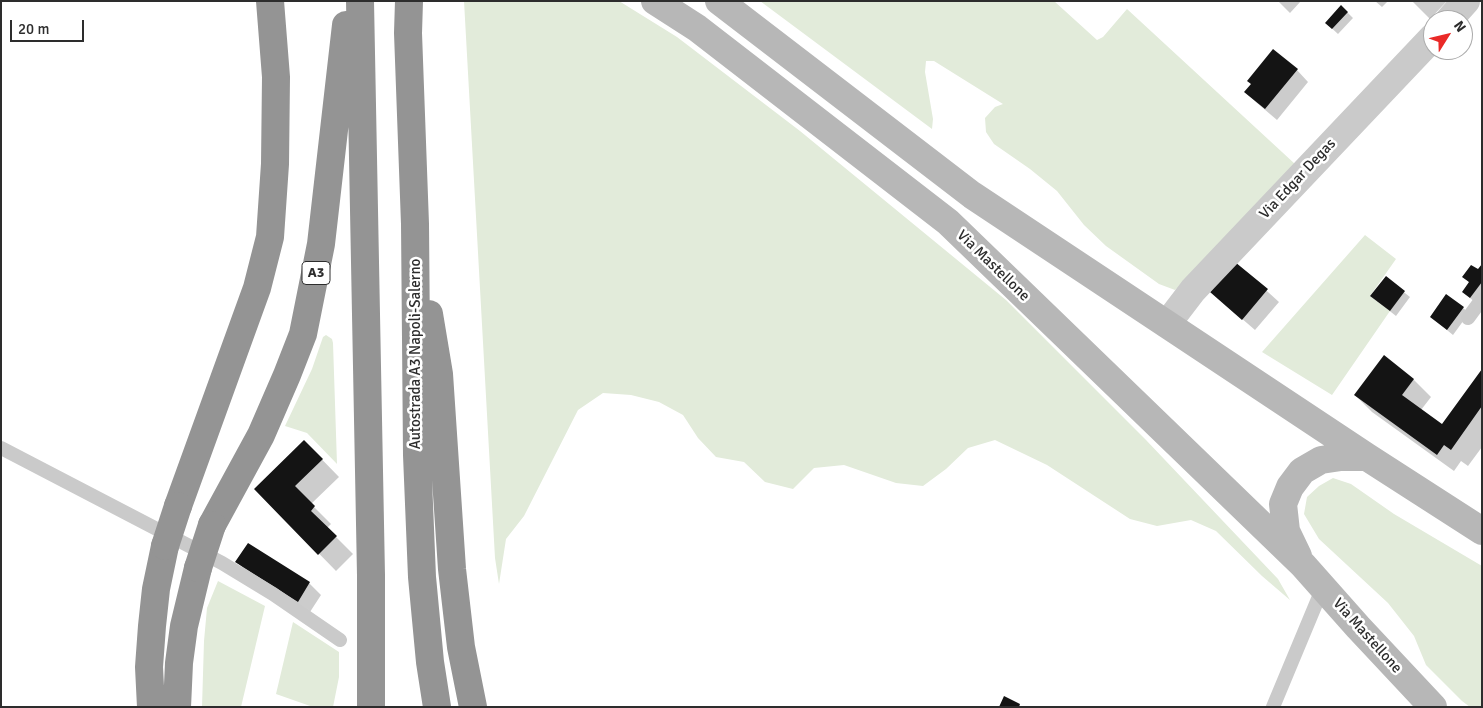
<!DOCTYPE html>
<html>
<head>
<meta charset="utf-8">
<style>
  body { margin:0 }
  #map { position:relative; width:1483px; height:708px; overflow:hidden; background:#fff; font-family:Signika,sans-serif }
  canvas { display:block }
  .frame { position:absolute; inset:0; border:2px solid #2d2d2d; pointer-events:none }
  .north { position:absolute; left:1423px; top:10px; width:50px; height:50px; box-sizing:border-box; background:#fff; border:1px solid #ababab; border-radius:50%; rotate:54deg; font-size:14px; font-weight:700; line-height:20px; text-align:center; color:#2d2d2d }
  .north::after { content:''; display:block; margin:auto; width:18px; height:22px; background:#ea2a28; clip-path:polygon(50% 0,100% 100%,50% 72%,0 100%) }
  .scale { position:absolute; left:10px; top:20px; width:74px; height:22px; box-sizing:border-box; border:2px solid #2d2d2d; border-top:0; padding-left:6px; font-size:15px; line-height:18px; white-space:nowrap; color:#2d2d2d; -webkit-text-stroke:4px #fff; paint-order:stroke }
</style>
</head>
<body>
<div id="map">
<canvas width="1483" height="708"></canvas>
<div class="frame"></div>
<div class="north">N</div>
<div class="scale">20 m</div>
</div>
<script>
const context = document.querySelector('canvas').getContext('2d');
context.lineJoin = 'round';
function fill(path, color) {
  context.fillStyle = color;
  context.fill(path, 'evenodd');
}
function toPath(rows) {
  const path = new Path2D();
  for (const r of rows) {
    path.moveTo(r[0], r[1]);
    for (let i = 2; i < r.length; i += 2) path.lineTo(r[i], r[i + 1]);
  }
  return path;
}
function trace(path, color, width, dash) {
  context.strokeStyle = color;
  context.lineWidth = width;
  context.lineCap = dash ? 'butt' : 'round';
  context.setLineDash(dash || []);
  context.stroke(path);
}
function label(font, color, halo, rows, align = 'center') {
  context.font = font + ' Signika,sans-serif';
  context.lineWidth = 5;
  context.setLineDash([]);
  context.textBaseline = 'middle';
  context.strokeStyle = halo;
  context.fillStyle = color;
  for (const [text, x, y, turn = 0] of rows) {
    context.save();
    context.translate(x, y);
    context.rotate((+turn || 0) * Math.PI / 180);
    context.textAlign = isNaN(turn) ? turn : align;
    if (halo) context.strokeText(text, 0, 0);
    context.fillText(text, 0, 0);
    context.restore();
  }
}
const green = toPath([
  [464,1,619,1,677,37,800,131,1006,300,1146,440,1278,579,1290,600,1262,576,1216,531,1191,520,1157,526,1130,519,1047,465,995,440,968,448,946,469,923,486,896,483,844,465,814,468,793,489,765,482,744,462,716,457,698,438,683,415,659,402,631,395,603,393,578,410,524,516,506,539,499,584,495,558],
  [760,1,1054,1,1097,40,1103,37,1127,9,1295,164,1186,281,1175,290,1159,284,1106,246,1084,225,1057,191,1030,169,994,144,986,132,985,118,995,107,1003,104,934,61,926,61,925,72,933,119,932,129],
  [1365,235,1396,259,1370,296,1390,311,1332,395,1262,352],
  [326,335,332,339,333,343,337,464,307,433,285,426,312,369,323,337],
  [1333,478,1351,484,1394,514,1482,566,1482,707,1470,707,1462,701,1426,665,1414,636,1388,603,1319,539,1304,514,1307,497,1319,486],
  [218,581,265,606,241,707,202,707,204,641,207,608],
  [293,622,339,652,339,677,333,707,313,707,276,694]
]);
const shadow = toPath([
  [1278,1,1301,1,1290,13],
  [1375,1,1388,1,1382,7],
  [1412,1,1447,1,1430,19],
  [1341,6,1353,18,1338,34,1326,23],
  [1297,70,1308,82,1277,120,1257,103,1245,92],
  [1236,263,1279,302,1255,330,1211,292],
  [1482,266,1482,295,1476,303,1463,292,1470,283,1464,277,1478,271],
  [1386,278,1410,297,1396,316,1377,301],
  [1463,308,1469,313,1453,335,1431,317],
  [1384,357,1414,380,1431,397,1421,410,1443,426,1482,371,1482,447,1468,466,1461,461,1454,471,1372,412,1355,395],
  [304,441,339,477,311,504,331,524,327,528,353,554,336,571,256,489],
  [237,562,309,583,321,595,310,612,249,574]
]);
const building = toPath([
  [1341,5,1348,12,1332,29,1325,23],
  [1273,49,1298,69,1265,109,1244,92,1251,84,1247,81],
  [1235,262,1268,289,1242,320,1210,292],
  [1482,264,1482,282,1470,298,1462,292,1469,282,1462,277,1471,265,1478,269],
  [1386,276,1405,291,1390,311,1370,296],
  [1446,294,1464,307,1447,330,1430,317],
  [1384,355,1414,379,1402,395,1442,424,1482,369,1482,406,1451,450,1444,445,1437,455,1354,395],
  [304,440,323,459,295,486,315,506,311,511,337,536,318,555,254,489],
  [248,543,310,582,298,602,235,562],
  [1004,696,1020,704,1019,707,999,707]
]);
const lane = toPath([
  [1468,318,1482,299],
  [1,448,222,563,273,594,340,640],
  [1273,707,1323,587]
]);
const street = toPath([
  [1449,20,1466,1],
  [1167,324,1193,290,1433,37]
]);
const secondary = toPath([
  [655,1,697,28,948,222,1303,565,1358,627,1433,707],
  [719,1,972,195,1367,457,1482,531],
  [1298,556,1286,531,1283,504,1290,487,1302,471,1321,460,1341,457,1367,457]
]);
const highway = toPath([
  [360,1,371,575,371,707],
  [409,1,408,33,415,224,417,455,422,577,430,662,437,707],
  [429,314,439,374,452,569,461,647,473,707],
  [178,506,257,288,270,237,275,164,276,77,270,1],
  [212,525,261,435,287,375,303,334,321,244,346,25],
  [151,707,149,667,152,626,156,589,165,546],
  [177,707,179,663,184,626,198,568]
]);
const highwayBridge = toPath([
  [165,546,178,506],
  [198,568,212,525]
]);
const shields = [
  [316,273,28]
];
const shieldNames = [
  ["A3",316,273]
];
const streetNames = [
  ["Via Edgar Degas",1298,179,-47],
  ["Via Mastellone",993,266,44],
  ["Autostrada A3 Napoli-Salerno",416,354,-90],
  ["Via Mastellone",1367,636,48]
];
fill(green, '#e2ebda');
fill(shadow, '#0003');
fill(building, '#141414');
trace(lane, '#cacaca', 14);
trace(street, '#cacaca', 28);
trace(secondary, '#b7b7b7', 28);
trace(highway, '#949494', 28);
trace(highwayBridge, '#949494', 28);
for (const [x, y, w] of shields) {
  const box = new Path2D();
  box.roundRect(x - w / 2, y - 11.5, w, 23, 4);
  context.fillStyle = '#fff';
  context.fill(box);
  trace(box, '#2d2d2d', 1);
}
label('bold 14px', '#2d2d2d', null, shieldNames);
label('15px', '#2d2d2d', '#fff', streetNames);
</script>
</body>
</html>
